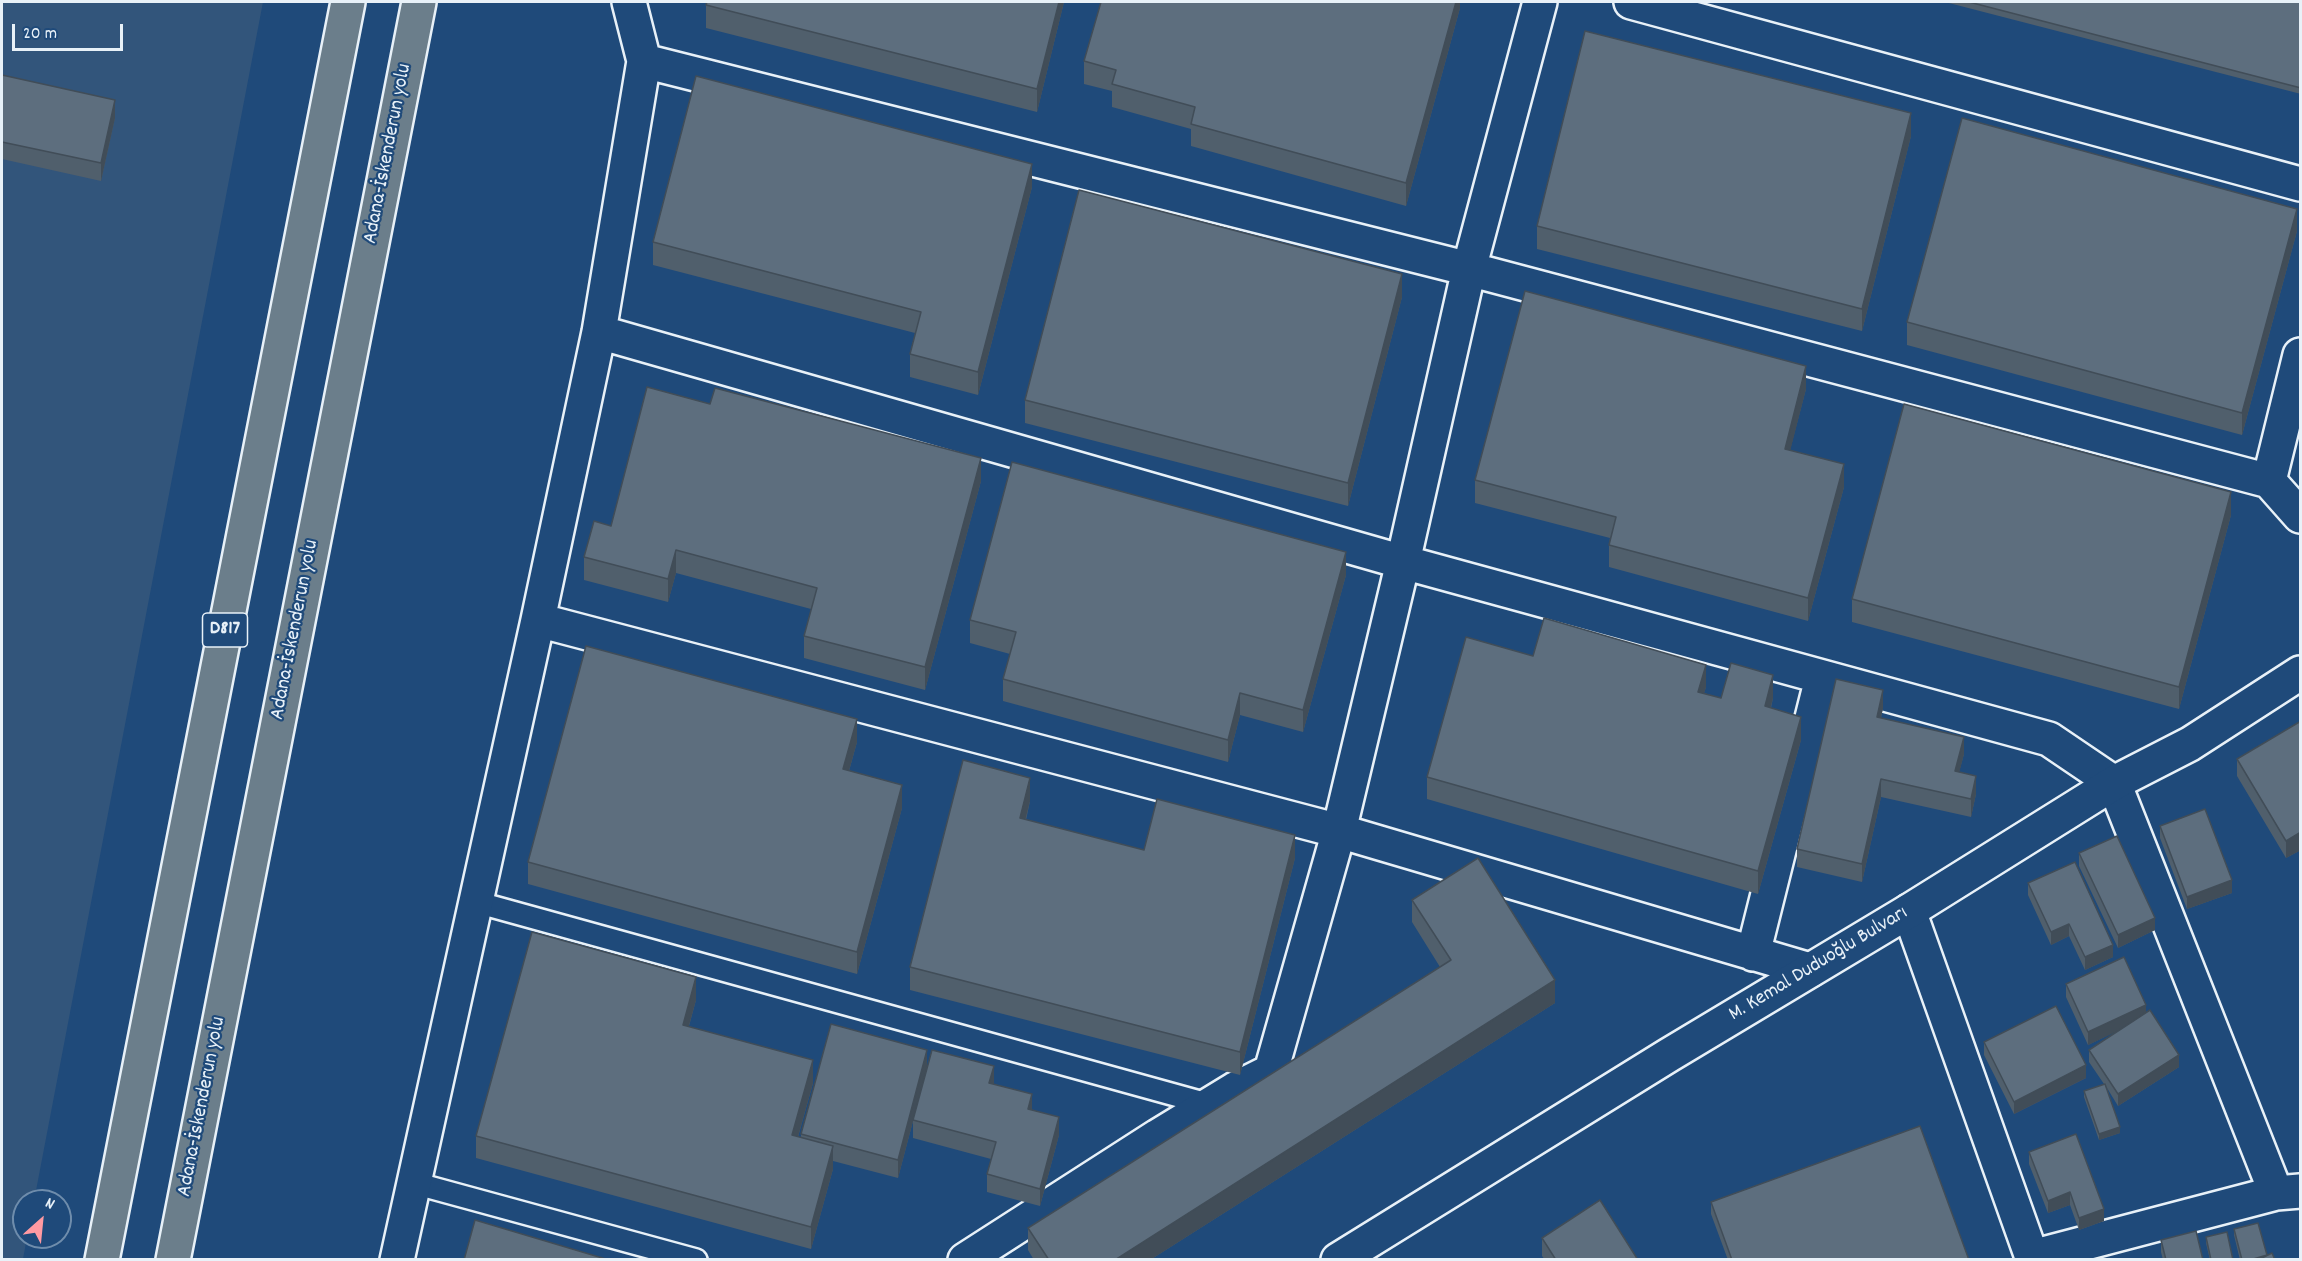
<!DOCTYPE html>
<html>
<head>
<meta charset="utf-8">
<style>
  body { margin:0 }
  #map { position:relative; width:2302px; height:1261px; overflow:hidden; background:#1f4a7a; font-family:Dekko,sans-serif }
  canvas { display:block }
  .frame { position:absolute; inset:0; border:3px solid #e8f1f8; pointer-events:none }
  .north { position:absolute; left:12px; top:1189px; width:60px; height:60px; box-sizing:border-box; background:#1f4a7a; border:2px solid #6f8dac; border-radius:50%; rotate:27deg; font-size:16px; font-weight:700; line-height:24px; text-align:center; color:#e8f1f8 }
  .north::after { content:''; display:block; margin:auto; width:21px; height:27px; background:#ff9aa2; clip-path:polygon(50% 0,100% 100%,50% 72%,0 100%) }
  .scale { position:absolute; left:12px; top:24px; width:111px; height:27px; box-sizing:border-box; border:3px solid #e8f1f8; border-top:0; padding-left:8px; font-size:18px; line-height:21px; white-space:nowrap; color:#e8f1f8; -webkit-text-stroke:4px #1f4a7a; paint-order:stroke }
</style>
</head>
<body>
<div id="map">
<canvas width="2302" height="1261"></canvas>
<div class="frame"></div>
<div class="north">N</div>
<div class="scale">20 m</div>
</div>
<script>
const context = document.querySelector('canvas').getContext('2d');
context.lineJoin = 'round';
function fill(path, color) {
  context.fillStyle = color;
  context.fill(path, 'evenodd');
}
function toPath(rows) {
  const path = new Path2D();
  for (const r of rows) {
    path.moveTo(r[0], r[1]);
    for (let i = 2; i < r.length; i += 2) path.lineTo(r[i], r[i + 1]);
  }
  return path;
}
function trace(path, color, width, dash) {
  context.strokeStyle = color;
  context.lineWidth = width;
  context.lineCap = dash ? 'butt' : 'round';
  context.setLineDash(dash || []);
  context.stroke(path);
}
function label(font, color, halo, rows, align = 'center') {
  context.font = font + ' Dekko,sans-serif';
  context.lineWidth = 4.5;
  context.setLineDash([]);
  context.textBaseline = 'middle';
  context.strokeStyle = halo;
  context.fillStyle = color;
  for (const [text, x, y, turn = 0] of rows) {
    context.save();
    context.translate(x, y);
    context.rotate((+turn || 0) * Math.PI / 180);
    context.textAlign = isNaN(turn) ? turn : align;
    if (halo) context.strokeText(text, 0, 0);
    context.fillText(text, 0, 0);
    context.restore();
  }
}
const built = toPath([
  [2,2,263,2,34,1201,24,1201,24,1237,27,1237,23,1259,2,1260]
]);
const lane = toPath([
  [476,902,1211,1105],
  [414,1183,696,1260]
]);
const street = toPath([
  [1631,2,2300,184],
  [644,61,1469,269,2269,481],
  [599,332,1403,562,2049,739,2114,783,2276,1193],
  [2300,355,2269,481,2300,516],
  [538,620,1339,831,1810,970],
  [1909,911,2033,1260],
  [1753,954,1822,678],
  [2032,1257,2276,1193,2300,1191],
  [397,1260,538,620,599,332,644,61,629,2],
  [965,1260,1158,1136,1235,1089,1271,1071,1339,831,1403,562,1469,269,1540,2]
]);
const secondary = toPath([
  [1338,1260,1669,1055,1909,911,2114,783,2190,744,2300,673]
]);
const highway = toPath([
  [102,1260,348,2],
  [173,1260,419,2]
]);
const wall = toPath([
  [707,2,1064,2,1037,112,706,28,706,5],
  [1460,2,1460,8,1406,206,1191,146,1191,129,1112,107,1112,91,1084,84,1084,61],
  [1945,2,2301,2,2301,94],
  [2,75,115,118,101,181,2,159],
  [1911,136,1862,331,1537,249,1537,226],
  [1032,187,978,395,910,377,910,354,915,333,653,265,653,242],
  [2297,231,2242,435,1907,345,1907,322],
  [1402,297,1348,506,1025,423,1025,400],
  [1806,389,1790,450,1844,487,1808,621,1609,567,1609,545,1610,538,1475,503,1475,480],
  [981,481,925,690,804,658,804,636,811,609,676,573,668,602,584,580,584,557,611,526],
  [2231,515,2179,709,1852,622,1852,599],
  [1346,575,1303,732,1240,715,1228,762,1003,701,1003,679,1010,654,970,643,970,620],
  [1533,656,1706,687,1704,693,1721,698,1773,698,1771,708,1801,740,1758,894,1427,799,1427,777],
  [1883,708,1881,718,1964,754,1959,772,1976,794,1971,817,1881,797,1862,882,1797,867,1797,849],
  [2301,721,2301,850,2286,858,2237,776,2237,759],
  [857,742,849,771,902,808,857,974,528,884,528,862],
  [1030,801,1026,820,1144,850,1295,858,1240,1075,910,990,910,967],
  [2160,826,2232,893,2187,909,2160,838],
  [2079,853,2155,930,2118,948,2079,866],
  [2028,883,2113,957,2085,970,2069,936,2051,945,2028,895],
  [1412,900,1555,1003,1150,1260,1034,1260,1028,1250,1028,1228,1440,967,1412,922],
  [2066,984,2146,1013,2179,1067,2118,1106,2107,1088,2120,1133,2099,1140,2084,1097,2084,1091,2104,1084,2089,1062,2089,1050,2119,1030,2088,1045,2066,997],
  [696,1000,689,1026,813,1083,798,1137,801,1138,801,1134,927,1067,994,1084,1032,1110,1059,1135,1040,1206,987,1192,987,1174,991,1159,913,1138,913,1121,898,1178,833,1161,833,1169,811,1249,476,1158,476,1136],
  [1984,1042,2086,1078,2014,1114,1984,1055],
  [2029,1152,2104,1221,2079,1230,2070,1205,2048,1213,2029,1164],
  [1711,1202,1969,1260,1728,1260,1711,1214],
  [2234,1229,2267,1256,2275,1260,2240,1260,2234,1235],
  [2206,1237,2233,1260,2210,1260,2206,1243],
  [1542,1238,1638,1260,1545,1260,1542,1256],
  [2161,1240,2203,1260,2163,1260,2161,1252]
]);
const shadedWall = toPath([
  [1059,2,1064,2,1037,112,1037,89],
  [1456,2,1460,2,1460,8,1406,206,1406,183],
  [115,100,115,118,101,181,101,163],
  [1911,113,1911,136,1862,331,1862,309],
  [1032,164,1032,187,978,395,978,372],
  [2297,209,2297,231,2242,435,2242,413],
  [1402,274,1402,297,1348,506,1348,483],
  [1806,366,1806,389,1785,471,1785,449],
  [981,458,981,481,925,690,925,667],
  [1844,464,1844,487,1808,621,1808,598],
  [2231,492,2231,515,2179,709,2179,687],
  [676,550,676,573,668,602,668,579],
  [1346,552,1346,575,1303,732,1303,710],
  [1706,665,1706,687,1698,714,1698,692],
  [1773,675,1773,698,1765,729,1765,706],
  [1883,690,1883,708,1877,735,1877,717],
  [1240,693,1240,715,1228,762,1228,740],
  [1801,717,1801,740,1758,894,1758,871],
  [857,719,857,742,843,792,843,769],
  [1964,737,1964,754,1955,789,1955,771],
  [1976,776,1976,794,1971,817,1971,799],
  [1030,778,1030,801,1020,841,1020,818],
  [1881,779,1881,797,1862,882,1862,864],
  [902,785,902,808,857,974,857,952],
  [2301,832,2301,850,2286,858,2286,841],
  [1295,835,1295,858,1240,1075,1240,1052],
  [2232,880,2232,893,2187,909,2187,897],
  [2155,918,2155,930,2118,948,2118,935],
  [2069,924,2069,936,2051,945,2051,932],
  [2113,945,2113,957,2085,970,2085,957],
  [696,977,696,1000,683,1047,683,1025],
  [1555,980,1555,1003,1150,1260,1115,1260],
  [2146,1005,2146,1018,2088,1045,2088,1032],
  [927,1050,927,1068,898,1178,898,1160],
  [2179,1055,2179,1067,2118,1106,2118,1094],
  [813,1060,813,1083,792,1158,792,1135],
  [2086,1065,2086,1078,2014,1114,2014,1102],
  [994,1066,994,1084,989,1101,989,1083],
  [1032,1094,1032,1112,1028,1109],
  [1059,1117,1059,1135,1040,1206,1040,1189],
  [2120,1127,2120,1133,2099,1140,2099,1134],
  [833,1146,833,1169,811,1249,811,1227],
  [2070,1192,2070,1205,2048,1213,2048,1201],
  [2104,1209,2104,1221,2079,1230,2079,1218]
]);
const building = toPath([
  [707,2,1059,2,1037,89,706,5,707,2],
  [1101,2,1456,2,1406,183,1191,124,1195,107,1112,84,1116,70,1084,61,1101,2],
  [1969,2,2301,2,2301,88,1969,2],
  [1585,31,1911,113,1862,309,1537,226,1585,31],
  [2,75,115,100,101,163,2,142,2,75],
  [696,76,1032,164,978,372,910,354,921,312,653,242,696,76],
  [1962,118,2297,209,2242,413,1907,322,1962,118],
  [1079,190,1402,274,1348,483,1025,400,1079,190],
  [1525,291,1806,366,1785,449,1844,464,1808,598,1609,545,1616,517,1475,480,1525,291],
  [647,387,710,404,715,388,981,458,925,667,804,636,817,588,676,550,668,579,584,557,594,521,611,526,647,387],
  [1904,404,2231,492,2179,687,1852,599,1904,404],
  [1012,462,1346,552,1303,710,1240,693,1228,740,1003,679,1016,632,970,620,1012,462],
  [1544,618,1706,665,1698,692,1721,698,1731,663,1773,675,1765,706,1801,717,1758,871,1427,777,1466,637,1533,656,1544,618],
  [586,646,857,719,843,769,902,785,857,952,528,862,586,646],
  [1836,679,1883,690,1877,717,1964,737,1955,771,1976,776,1971,799,1881,779,1862,864,1797,849,1836,679],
  [2301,721,2301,832,2286,841,2237,759,2301,721],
  [963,760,1030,778,1020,818,1144,850,1157,799,1295,835,1240,1052,910,967,963,760],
  [2205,809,2232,880,2187,897,2160,826,2205,809],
  [2117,836,2155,918,2118,935,2079,853,2117,836],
  [1478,858,1555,980,1115,1260,1049,1260,1028,1228,1451,960,1412,900,1478,858],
  [2075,862,2113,945,2085,957,2069,924,2051,932,2028,883,2075,862],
  [532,932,696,977,683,1025,813,1060,792,1135,833,1146,811,1227,476,1136,532,932],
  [2124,957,2146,1005,2088,1032,2066,984,2124,957],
  [2056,1006,2086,1065,2014,1102,1984,1042,2056,1006],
  [2150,1010,2179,1055,2118,1094,2089,1050,2150,1010],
  [831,1024,927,1050,898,1160,801,1134,831,1024],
  [932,1050,994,1066,989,1083,1032,1094,1028,1109,1059,1117,1040,1189,987,1174,996,1142,913,1120,932,1050],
  [2105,1084,2120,1127,2099,1134,2084,1091,2105,1084],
  [1920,1126,1969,1260,1732,1260,1711,1202,1920,1126],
  [2076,1134,2104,1209,2079,1218,2070,1192,2048,1201,2029,1152,2076,1134],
  [1600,1200,1638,1260,1556,1260,1542,1238,1600,1200],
  [475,1220,609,1260,464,1260,475,1220],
  [2258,1223,2267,1255,2250,1260,2242,1260,2234,1229,2258,1223],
  [2196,1231,2203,1260,2166,1260,2161,1240,2196,1231],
  [2227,1232,2233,1260,2211,1260,2206,1237,2227,1232],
  [2272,1253,2275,1260,2258,1260,2272,1253]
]);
const shields = [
  [225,630,45]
];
const shieldNames = [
  ["D817",225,630]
];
const streetNames = [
  ["Adana-İskenderun yolu",389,154,-79],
  ["Adana-İskenderun yolu",296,630,-79],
  ["M. Kemal Duduoğlu Bulvarı",1819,965,-31],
  ["Adana-İskenderun yolu",203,1107,-79]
];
fill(built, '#32557b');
trace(lane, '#e8f1f8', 26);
trace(street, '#e8f1f8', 38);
trace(secondary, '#e8f1f8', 38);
trace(highway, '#e8f1f8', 38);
trace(lane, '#1f4a7a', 21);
trace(street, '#1f4a7a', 33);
trace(secondary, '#1f4a7a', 33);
trace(highway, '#6b7e8b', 33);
fill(wall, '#505f6c');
fill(shadedWall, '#414d58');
fill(building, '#5d6e7e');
trace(building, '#414d58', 1.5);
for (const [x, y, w] of shields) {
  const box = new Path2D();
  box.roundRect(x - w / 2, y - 17, w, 34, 4.5);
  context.fillStyle = '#1f4a7a';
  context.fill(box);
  trace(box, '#e8f1f8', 1.5);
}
label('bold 20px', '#e8f1f8', null, shieldNames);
label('21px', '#e8f1f8', '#1f4a7a', streetNames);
</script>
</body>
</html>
